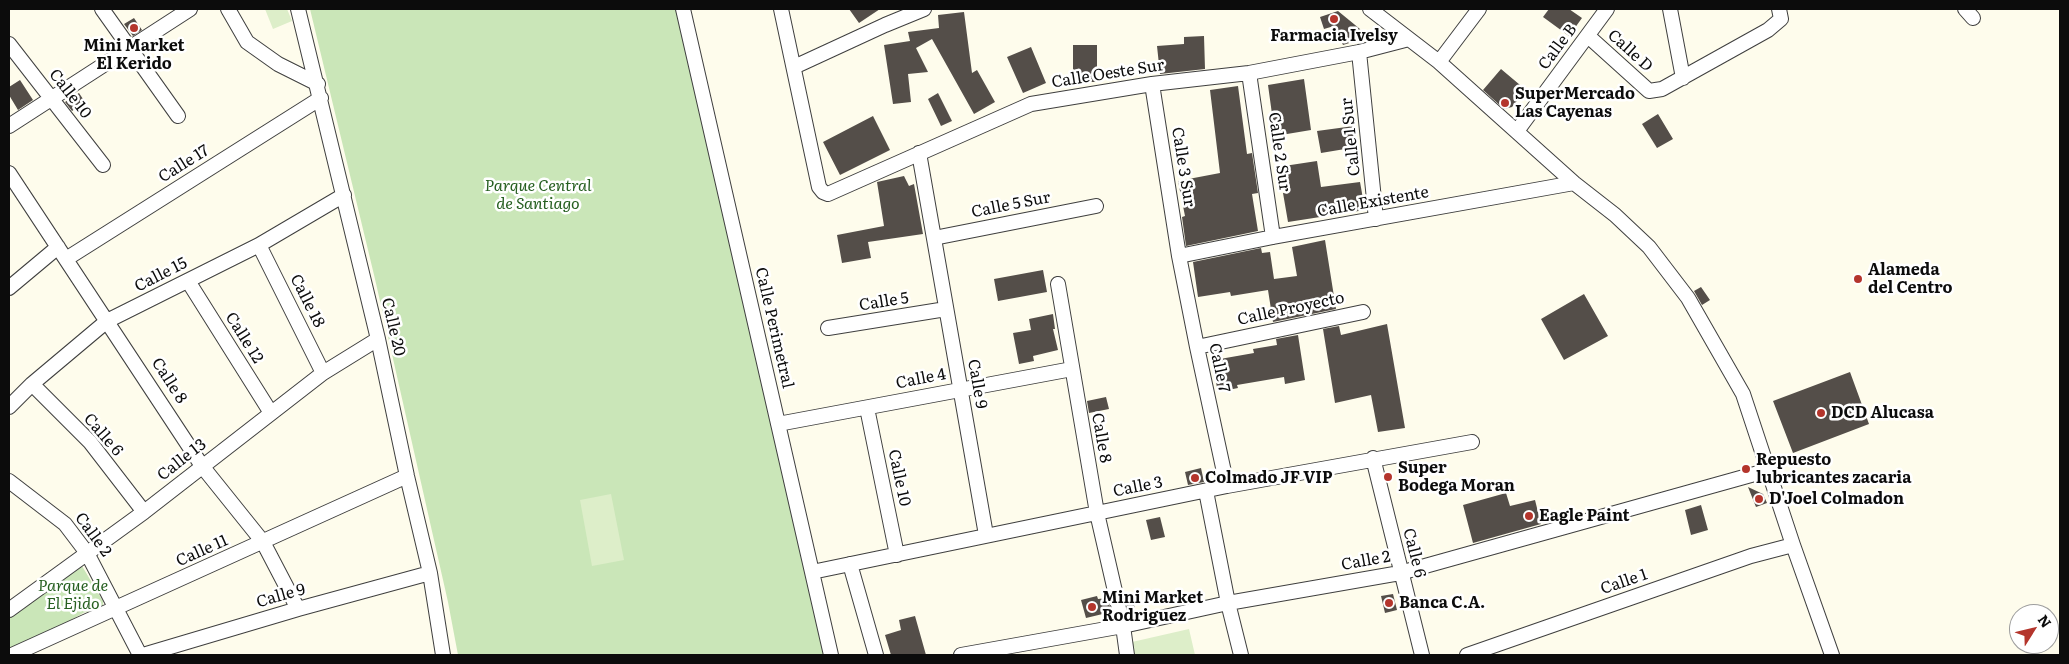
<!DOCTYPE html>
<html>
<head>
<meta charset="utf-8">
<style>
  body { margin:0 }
  #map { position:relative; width:2069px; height:664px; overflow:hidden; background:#fefcec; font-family:Literata,serif }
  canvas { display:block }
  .frame { position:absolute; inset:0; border:10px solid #0c0c0c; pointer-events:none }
  .north { position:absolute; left:2009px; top:604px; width:50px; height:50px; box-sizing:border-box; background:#fff; border:1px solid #9e9e9e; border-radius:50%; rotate:54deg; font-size:14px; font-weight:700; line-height:20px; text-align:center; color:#0c0c0c }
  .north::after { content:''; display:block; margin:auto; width:18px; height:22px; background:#b4352c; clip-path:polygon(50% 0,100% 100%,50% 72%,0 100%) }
</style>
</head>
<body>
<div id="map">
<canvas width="2069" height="664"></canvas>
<div class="frame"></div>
<div class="north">N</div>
</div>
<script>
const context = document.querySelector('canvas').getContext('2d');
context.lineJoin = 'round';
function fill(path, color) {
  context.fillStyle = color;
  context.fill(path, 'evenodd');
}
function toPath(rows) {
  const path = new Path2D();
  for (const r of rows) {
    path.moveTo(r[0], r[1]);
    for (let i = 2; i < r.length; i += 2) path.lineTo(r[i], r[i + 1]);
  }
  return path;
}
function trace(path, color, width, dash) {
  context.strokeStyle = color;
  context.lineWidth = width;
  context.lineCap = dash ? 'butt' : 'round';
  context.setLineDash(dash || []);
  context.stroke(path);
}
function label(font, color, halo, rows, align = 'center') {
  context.font = font + ' Literata,serif';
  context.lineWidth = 5;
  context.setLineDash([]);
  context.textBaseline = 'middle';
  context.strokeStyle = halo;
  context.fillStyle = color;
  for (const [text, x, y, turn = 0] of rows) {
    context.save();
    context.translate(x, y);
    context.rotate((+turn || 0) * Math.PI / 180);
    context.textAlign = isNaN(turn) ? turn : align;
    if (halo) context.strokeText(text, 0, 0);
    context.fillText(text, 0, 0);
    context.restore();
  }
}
const green = toPath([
  [310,9,677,9,827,655,458,655,448,602,375,279],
  [82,566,103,601,103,606,83,613,59,627,9,650,9,618,77,567]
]);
const pitch = toPath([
  [265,9,287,9,292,21,273,29],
  [611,494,624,560,592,566,580,500],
  [1189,629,1195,655,1135,655,1132,642]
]);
const building = toPath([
  [849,9,880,9,859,23],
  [1549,9,1569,9,1582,18,1569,36,1543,17],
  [1338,11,1360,29,1362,39,1343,45,1334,26,1324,29,1320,17],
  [964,12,972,73,977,70,995,102,974,114,932,39,916,48,928,72,908,74,911,102,893,104,884,45,910,41,908,32,939,28,938,15],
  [134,18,142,30,133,36,124,24],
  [1204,36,1205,69,1160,74,1157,46,1184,44,1184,37],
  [1073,45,1097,45,1097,82,1073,82],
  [1031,47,1046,83,1023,93,1007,57],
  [1501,69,1526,90,1512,107,1504,109,1483,90],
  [1304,79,1311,130,1275,136,1268,85],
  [20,80,33,100,18,110,9,95,9,87],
  [1238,86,1247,154,1252,153,1258,193,1252,194,1258,231,1186,246,1182,217,1185,216,1178,181,1220,173,1210,90],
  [79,93,85,102,72,111,65,102],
  [938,93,952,121,941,126,928,99],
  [1658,114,1673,139,1657,148,1642,124],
  [873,116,890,150,840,175,823,142],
  [1354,126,1357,147,1321,153,1317,131],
  [1317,161,1321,187,1360,182,1365,210,1288,222,1283,193,1288,192,1284,166],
  [904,176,909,186,914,184,923,234,868,242,871,258,842,263,837,235,884,226,877,182],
  [1325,240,1336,309,1273,322,1268,290,1231,296,1230,292,1198,297,1193,262,1261,248,1262,253,1270,252,1274,279,1297,276,1292,247],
  [1043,270,1047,292,998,301,994,279],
  [1701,287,1710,300,1702,305,1694,291],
  [1584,294,1608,336,1564,360,1541,319],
  [1053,314,1055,329,1053,329,1058,350,1033,356,1034,361,1019,364,1013,333,1031,330,1029,319],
  [1387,324,1405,428,1378,432,1371,395,1335,403,1323,329,1339,326,1341,335],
  [1298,335,1305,380,1285,384,1284,377,1237,385,1238,388,1218,392,1213,368,1221,366,1220,359,1254,353,1253,349,1277,345,1276,339],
  [1850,372,1869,424,1793,453,1773,401],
  [1106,397,1109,409,1089,413,1087,401],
  [1201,468,1204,482,1188,485,1185,472],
  [1748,487,1763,494,1767,503,1756,507],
  [1506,493,1510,506,1535,500,1541,524,1473,543,1463,505],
  [1701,505,1708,530,1691,535,1685,510],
  [1160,517,1165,537,1151,540,1146,520],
  [1132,594,1135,609,1128,610,1125,595],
  [1393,594,1397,610,1385,613,1381,596],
  [1097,596,1098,599,1108,598,1111,612,1086,618,1081,600],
  [915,616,926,655,891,655,885,635,901,630,899,620]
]);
const minor = toPath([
  [102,9,178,116],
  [228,9,247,42,278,64,318,84],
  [298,9,378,339,407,476,430,573,443,655],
  [683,9,831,655],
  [781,9,819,187,823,192,828,194,1031,104,1152,84,1249,73,1359,52,1409,39],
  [1370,9,1439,62,1574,183,1615,215,1649,247,1688,298,1743,394,1793,545,1832,655],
  [1670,9,1683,78],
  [1965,9,1973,18],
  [1588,36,1649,91,1662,89,1768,30,1781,19,1779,9],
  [9,44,103,165],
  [1359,52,1376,219],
  [1439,62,1479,9],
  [794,67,885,25,924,9],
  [1249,73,1273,237],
  [1152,84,1179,256,1197,347,1227,486],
  [9,126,190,9],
  [1517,131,1607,9],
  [919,153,986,535],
  [9,173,202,466,263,542,298,609],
  [934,238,1096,206],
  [259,245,323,373],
  [1179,256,1273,237,1574,183],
  [66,259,321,98],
  [188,281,271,413],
  [1058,284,1097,513,1123,626,1127,655],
  [9,288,58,247],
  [828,328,946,309],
  [1197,347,1363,312],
  [32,384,90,442,144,512],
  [9,407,32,384,107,321,259,245,344,195],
  [867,408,897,555],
  [778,424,1072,369],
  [1373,458,1422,655],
  [9,481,65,524,87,553,140,655],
  [1206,491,1228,603,1241,655],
  [850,564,876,655],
  [812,572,1227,486,1472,442],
  [9,610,144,512,323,373,378,339],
  [12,655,407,476],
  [143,655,298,609,430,573],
  [961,655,1123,626,1228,603,1400,573,1769,470],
  [1467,655,1751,556,1793,545]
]);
const markers = [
  [1334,19,5,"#b4352c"],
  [134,28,5,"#b4352c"],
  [1505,103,5,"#b4352c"],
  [1858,279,5,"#b4352c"],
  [1821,413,5,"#b4352c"],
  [1746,469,5,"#b4352c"],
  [1388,477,5,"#b4352c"],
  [1195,478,5,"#b4352c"],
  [1759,499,5,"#b4352c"],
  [1529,516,5,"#b4352c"],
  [1389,603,5,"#b4352c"],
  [1092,607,5,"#b4352c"]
];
const poiNames = [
  ["Farmacia Ivelsy",1334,36,"center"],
  ["Mini Market",134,46,"center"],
  ["El Kerido",134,64,"center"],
  ["SuperMercado",1515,94],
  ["Las Cayenas",1515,112],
  ["Alameda",1868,270],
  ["del Centro",1868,288],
  ["DCD Alucasa",1831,413],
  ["Repuesto",1756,460],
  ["lubricantes zacaria",1756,478],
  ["Super",1398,468],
  ["Bodega Moran",1398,486],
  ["Colmado JF VIP",1205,478],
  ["D'Joel Colmadon",1769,499],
  ["Eagle Paint",1539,516],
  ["Mini Market",1102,598],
  ["Rodriguez",1102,616],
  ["Banca C.A.",1399,603]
];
const streetNames = [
  ["Calle B",1558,47,-53],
  ["Calle D",1630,51,42],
  ["Calle Oeste Sur",1108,74,-9],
  ["Calle 10",70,94,52],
  ["Calle 1 Sur",1351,137,-96],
  ["Calle 2 Sur",1279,152,82],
  ["Calle 17",184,164,-32],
  ["Calle 3 Sur",1183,167,81],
  ["Calle Existente",1373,202,-10],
  ["Calle 5 Sur",1011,205,-11],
  ["Calle 15",161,275,-27],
  ["Calle 18",307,301,63],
  ["Calle 5",884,302,-9],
  ["Calle Proyecto",1291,309,-12],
  ["Calle 20",393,327,77],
  ["Calle Perimetral",774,328,77],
  ["Calle 12",244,338,58],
  ["Calle 7",1219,368,78],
  ["Calle 4",921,379,-11],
  ["Calle 8",169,381,57],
  ["Calle 9",977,384,80],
  ["Calle 6",103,435,49],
  ["Calle 8",1101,438,80],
  ["Calle 13",182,460,-38],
  ["Calle 10",899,478,78],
  ["Calle 3",1138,487,-11],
  ["Calle 2",93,535,54],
  ["Calle 11",202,551,-24],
  ["Calle 6",1414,553,76],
  ["Calle 2",1366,561,-10],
  ["Calle 1",1624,582,-19],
  ["Calle 9",281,596,-16]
];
const parkNames = [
  ["Parque Central",538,186],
  ["de Santiago",538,204],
  ["Parque de",73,586],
  ["El Ejido",73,604]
];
fill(green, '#cae6b8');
fill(pitch, '#ddeec9');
fill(building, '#544e49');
trace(minor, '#3f3f3f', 16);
trace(minor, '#fff', 14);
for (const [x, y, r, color] of markers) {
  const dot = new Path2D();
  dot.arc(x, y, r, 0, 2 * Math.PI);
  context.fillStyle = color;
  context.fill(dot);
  trace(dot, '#fff', 2);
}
label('bold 16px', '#0c0c0c', '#fff', poiNames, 'left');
label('16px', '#0c0c0c', '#fff', streetNames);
label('italic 16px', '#265f20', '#fff', parkNames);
</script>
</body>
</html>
